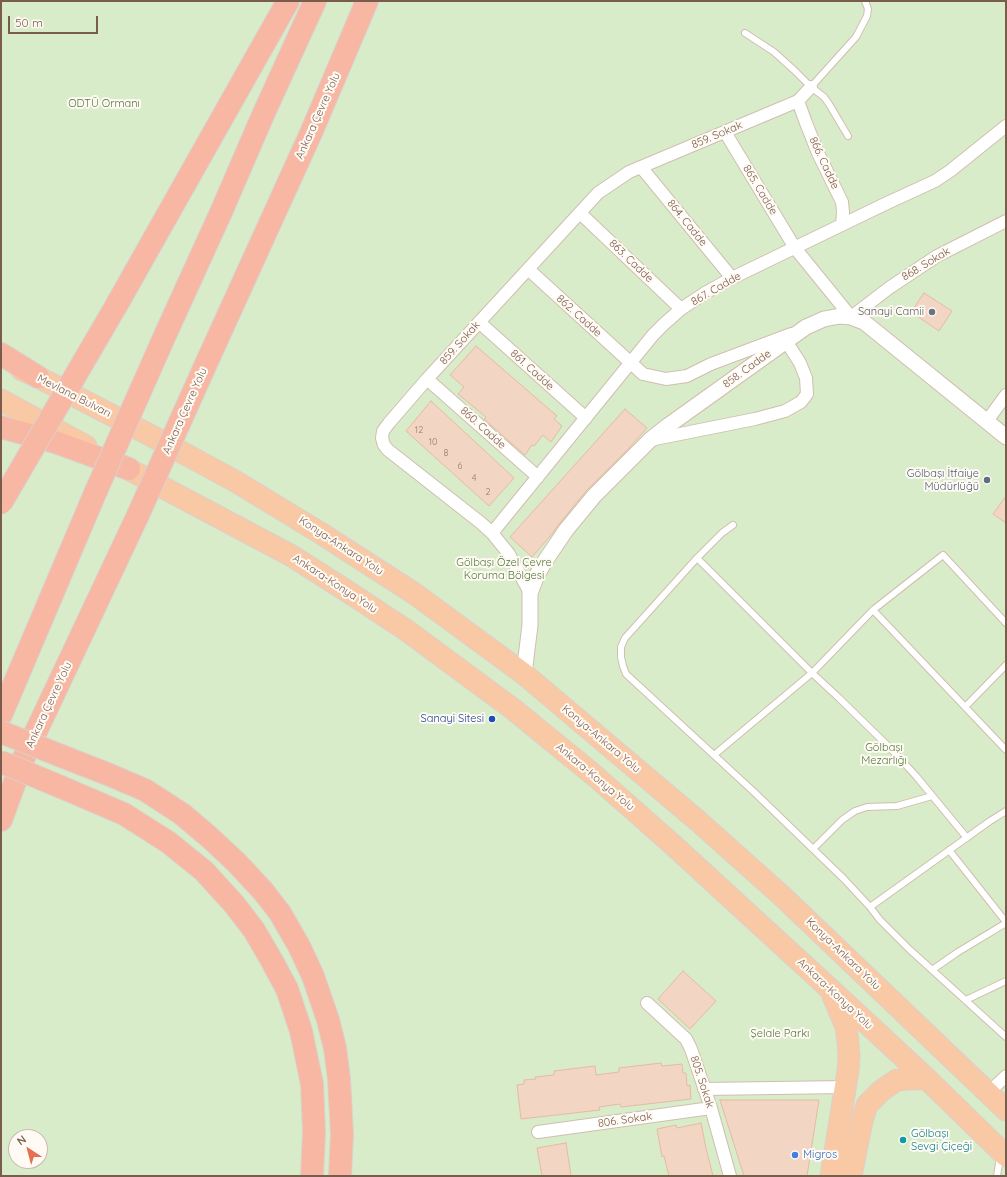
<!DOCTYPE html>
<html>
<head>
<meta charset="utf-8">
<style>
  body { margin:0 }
  #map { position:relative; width:1007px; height:1177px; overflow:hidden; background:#fdf6ec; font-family:Quicksand,sans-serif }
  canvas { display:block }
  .frame { position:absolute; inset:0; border:2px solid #7a5c4d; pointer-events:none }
  .north { position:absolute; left:8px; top:1129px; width:40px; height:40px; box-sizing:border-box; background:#fffaf3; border:1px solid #cabbb1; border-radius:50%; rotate:324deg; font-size:11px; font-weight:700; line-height:16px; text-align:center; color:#7a5c4d }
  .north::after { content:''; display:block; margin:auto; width:14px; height:18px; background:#e76f51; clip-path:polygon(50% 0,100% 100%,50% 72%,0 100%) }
  .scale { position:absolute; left:8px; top:16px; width:90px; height:18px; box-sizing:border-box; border:2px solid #7a5c4d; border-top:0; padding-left:5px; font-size:12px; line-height:14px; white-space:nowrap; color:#7a5c4d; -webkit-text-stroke:3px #fffaf3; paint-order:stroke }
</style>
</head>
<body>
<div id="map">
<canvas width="1007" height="1177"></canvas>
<div class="frame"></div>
<div class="north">N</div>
<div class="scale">50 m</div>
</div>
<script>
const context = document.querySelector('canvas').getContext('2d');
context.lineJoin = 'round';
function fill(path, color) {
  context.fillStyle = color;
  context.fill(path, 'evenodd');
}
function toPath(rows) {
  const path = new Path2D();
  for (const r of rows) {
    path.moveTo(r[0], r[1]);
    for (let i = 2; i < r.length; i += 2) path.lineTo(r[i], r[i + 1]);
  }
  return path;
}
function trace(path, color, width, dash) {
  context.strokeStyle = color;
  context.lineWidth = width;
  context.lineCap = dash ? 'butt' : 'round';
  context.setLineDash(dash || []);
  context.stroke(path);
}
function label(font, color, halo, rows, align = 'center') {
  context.font = font + ' Quicksand,sans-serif';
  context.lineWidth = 4;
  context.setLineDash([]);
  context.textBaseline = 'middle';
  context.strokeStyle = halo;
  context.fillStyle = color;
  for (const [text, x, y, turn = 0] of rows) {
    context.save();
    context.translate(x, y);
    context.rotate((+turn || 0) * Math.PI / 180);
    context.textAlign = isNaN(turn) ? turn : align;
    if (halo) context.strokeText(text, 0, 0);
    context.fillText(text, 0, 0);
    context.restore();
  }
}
const green = toPath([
  [1,1,1006,1,1006,1176,1,1176],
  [16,1137,40,1137,40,1161,16,1161]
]);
const building = toPath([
  [924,293,952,311,939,331,911,312,924,293],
  [476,346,557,416,554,419,562,426,551,442,543,435,534,446,532,445,525,455,484,419,486,417,458,394,464,387,450,375,476,346],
  [431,401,514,478,489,506,406,431,431,401],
  [625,409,647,428,629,448,587,490,559,524,552,534,532,557,510,537,625,409],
  [1006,496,1006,523,993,514,1006,496],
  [683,971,716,1001,690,1029,658,999,683,971],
  [661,1063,662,1066,682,1064,683,1073,686,1073,687,1086,690,1085,691,1099,621,1107,620,1104,599,1107,600,1110,521,1119,517,1085,524,1084,524,1080,536,1079,535,1077,554,1075,554,1071,595,1066,596,1075,619,1072,619,1068,661,1063],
  [720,1100,819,1100,807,1176,744,1176,720,1100],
  [701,1123,706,1148,713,1176,669,1176,664,1156,662,1157,657,1129,676,1125,677,1128,701,1123],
  [566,1143,571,1176,542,1176,537,1148,566,1143]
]);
const service = toPath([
  [745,33,774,52,794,70,811,87,824,97,829,104,848,136],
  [811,87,856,37,867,16,868,9,865,1],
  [733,525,722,533,697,558,625,638,621,647,621,657,623,666,626,674,754,792,844,879,870,907],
  [697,558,812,673,839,698,891,749,916,776,967,838],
  [873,610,1006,750],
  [965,707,1006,665],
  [714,755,812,673,873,610,943,555,1006,623],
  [1006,811,990,821,870,907,880,920,909,949,1006,1037],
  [813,849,842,820,855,811,867,807,897,806,932,796],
  [949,850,1006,922],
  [932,970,958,952,1006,923],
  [966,1000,1006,981],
  [997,1176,1000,1157]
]);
const minor = toPath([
  [798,101,806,123,818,153,842,202,843,212,842,225],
  [725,132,795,248,851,317,889,288,937,256,1006,221],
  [641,167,732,278],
  [580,213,681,309],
  [528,269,643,374,666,379,687,376,711,364,791,334],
  [479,322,586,418],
  [427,379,538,477],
  [987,421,1006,395],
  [650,440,755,419,785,411,801,402,807,394,806,378,800,363,786,341],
  [492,533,653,335,664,324,681,309,705,293,732,278,885,204,935,181,950,171,1006,126],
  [530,593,509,554,492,533,481,523,388,450,384,445,382,438,383,431,389,423,427,379,598,193,629,172,798,101,811,87],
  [647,1003,686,1039,691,1049,711,1108,730,1176],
  [704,1089,845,1087],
  [988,1093,1006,1076],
  [538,1132,711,1108]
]);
const tertiary = toPath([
  [524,674,530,625,530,593,537,575,545,561,566,530,594,496,650,440,669,425,806,327,824,319,840,316,851,317,864,322,1006,437]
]);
const trunk = toPath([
  [22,370,38,377,146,433,235,481,322,534,415,594,524,674,698,821,782,896,1006,1110],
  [1,400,86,446],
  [113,461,292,556,353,595,406,630,513,709,595,776,672,844,830,989,927,1079,1006,1156],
  [831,1176,848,1071,849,1056,848,1042,846,1027,833,996],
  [851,1176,862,1121,867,1105,881,1091,891,1084,897,1080,908,1079,927,1079]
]);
const motorway = toPath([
  [116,306,288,1],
  [166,333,222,210,263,115,315,1],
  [1,354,38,377],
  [210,355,311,133,367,1],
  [1,427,55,442,129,469],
  [1,715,96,491],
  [69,759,110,775,145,790,182,814,208,836,236,862,263,891,280,913,299,946,313,976,328,1020,335,1048,339,1079,342,1134,340,1176],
  [61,787,124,814,168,842,204,871,234,904,254,930,272,961,287,989,301,1031,312,1084,314,1132,312,1176],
  [1,820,24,757,138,515]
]);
const motorwayBridge = toPath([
  [96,491,166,333],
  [1,503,116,306],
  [138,515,210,355],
  [1,732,69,759],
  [1,762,61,787]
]);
const markers = [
  [932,312,4,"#6b7280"],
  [987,480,4,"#5c6f8a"],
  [492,719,4,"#1a4fb4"],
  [903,1140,4,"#0f9aa8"],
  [795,1155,4,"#3f7fe0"]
];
const numberNames = [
  ["12",419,430],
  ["10",433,442],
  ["8",446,453],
  ["6",460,466],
  ["4",474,478],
  ["2",488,492]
];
const parkNames = [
  ["ODTÜ Ormanı",104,104],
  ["Gölbaşı Özel Çevre",504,563],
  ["Koruma Bölgesi",504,576],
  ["Gölbaşı",884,748],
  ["Mezarlığı",884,761],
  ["Şelale Parkı",780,1034]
];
const streetNames = [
  ["Ankara Çevre Yolu",318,116,-66],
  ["859. Sokak",717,135,-23],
  ["866. Cadde",824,163,65],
  ["865. Cadde",760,190,59],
  ["864. Cadde",687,223,51],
  ["863. Cadde",631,261,44],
  ["868. Sokak",926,264,-31],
  ["867. Cadde",716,289,-30],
  ["862. Cadde",579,316,42],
  ["859. Sokak",460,343,-48],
  ["858. Cadde",747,369,-36],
  ["861. Cadde",532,370,42],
  ["Mevlana Bulvarı",74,396,27],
  ["Ankara Çevre Yolu",185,411,-66],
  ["860. Cadde",483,428,42],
  ["Konya-Ankara Yolu",341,546,33],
  ["Ankara-Konya Yolu",335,584,33],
  ["Ankara Çevre Yolu",49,705,-65],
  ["Konya-Ankara Yolu",601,739,40],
  ["Ankara-Konya Yolu",595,777,40],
  ["Konya-Ankara Yolu",843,954,44],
  ["Ankara-Konya Yolu",835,994,43],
  ["805. Sokak",702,1082,72],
  ["806. Sokak",625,1120,-8]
];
const worshipNames = [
  ["Sanayi Camii",924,312]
];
const serviceNames = [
  ["Gölbaşı İtfaiye",979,474],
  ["Müdürlüğü",979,487]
];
const transitNames = [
  ["Sanayi Sitesi",484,719]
];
const cultureNames = [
  ["Gölbaşı",911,1134],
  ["Sevgi Çiçeği",911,1147]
];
const shopNames = [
  ["Migros",803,1155]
];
fill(green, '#d8ecc9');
fill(building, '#f3d5c3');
trace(building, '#e6bba3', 1);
trace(service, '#d1beb0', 8);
trace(minor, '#d1beb0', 14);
trace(tertiary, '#d1beb0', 17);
trace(trunk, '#dad1cd', 23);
trace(motorway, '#dad1cd', 24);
trace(service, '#fff', 6);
trace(minor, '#fff', 12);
trace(tertiary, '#fff', 15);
trace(trunk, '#f9c8a4', 21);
trace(motorway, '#f7b7a3', 22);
trace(motorwayBridge, '#dad1cd', 24, []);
trace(motorwayBridge, '#f7b7a3', 22);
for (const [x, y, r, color] of markers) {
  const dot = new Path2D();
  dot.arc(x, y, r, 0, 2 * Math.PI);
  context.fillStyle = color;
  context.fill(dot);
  trace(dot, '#fffaf3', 1.5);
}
label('9px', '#987a6a', null, numberNames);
label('11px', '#537a41', '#fffaf3', parkNames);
label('11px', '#7a5c4d', '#fffaf3', streetNames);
label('11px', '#5b616d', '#fffaf3', worshipNames, 'right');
label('11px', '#4e5e75', '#fffaf3', serviceNames, 'right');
label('11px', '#164399', '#fffaf3', transitNames, 'right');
label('11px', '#0d838f', '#fffaf3', cultureNames, 'left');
label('11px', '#366cbe', '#fffaf3', shopNames, 'left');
</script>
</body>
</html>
